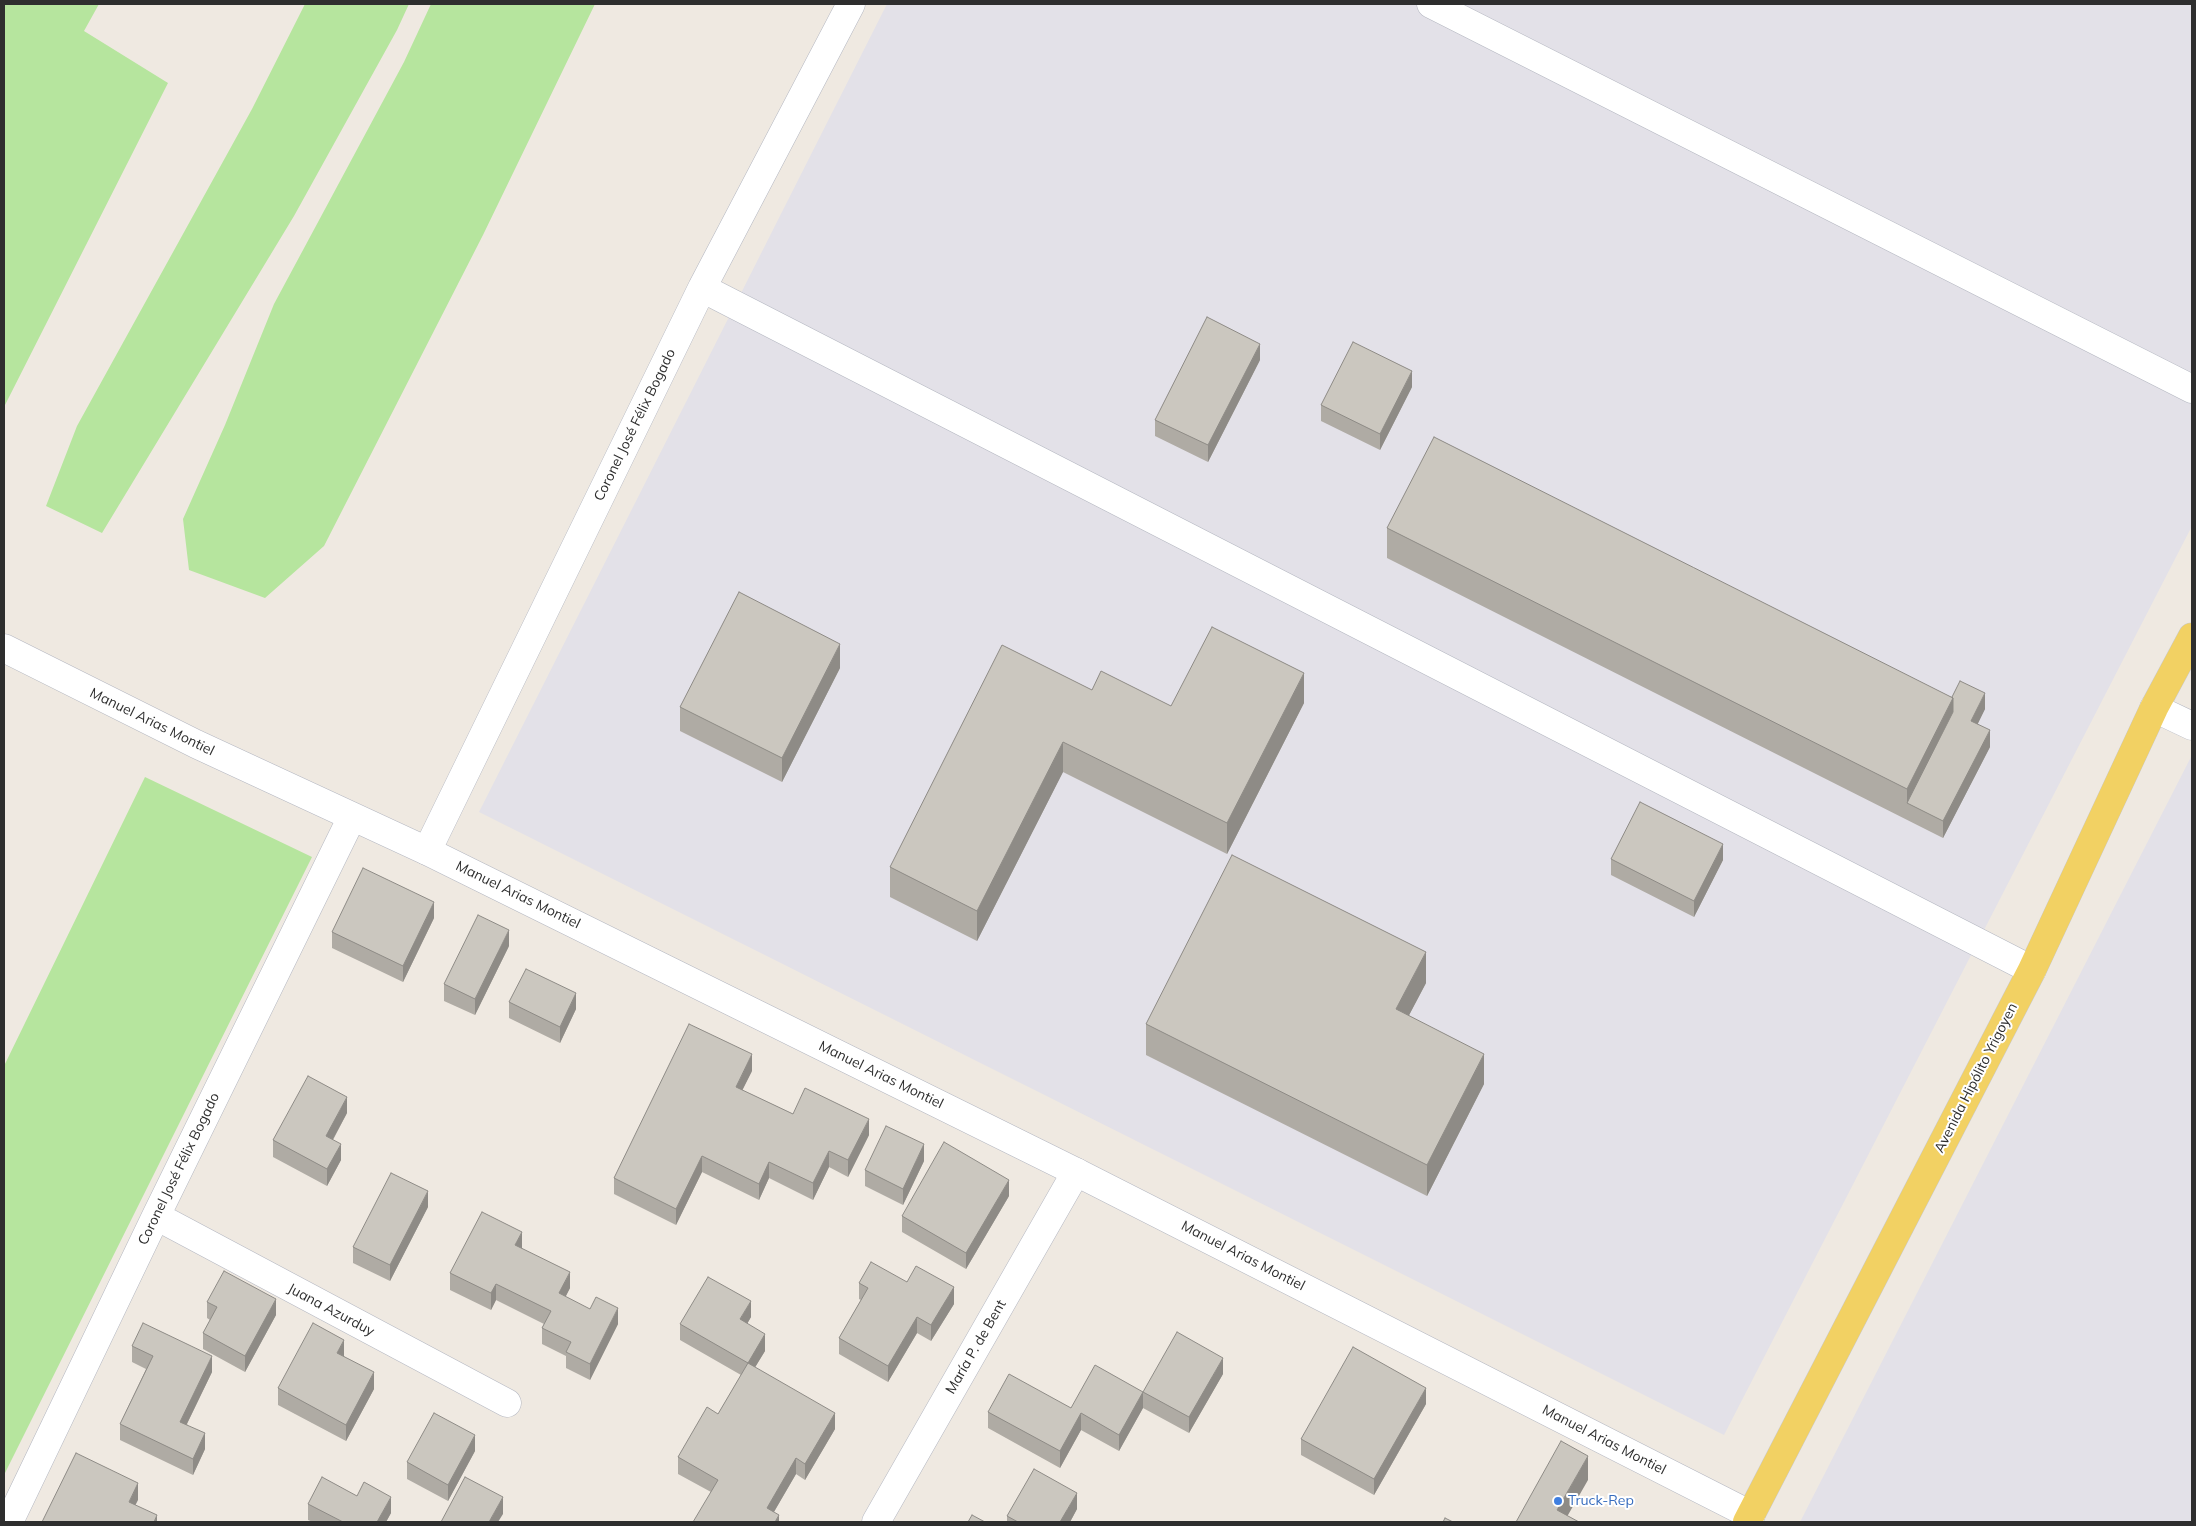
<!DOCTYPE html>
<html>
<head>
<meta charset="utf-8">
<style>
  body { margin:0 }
  #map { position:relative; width:2196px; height:1526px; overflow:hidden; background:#efe9e1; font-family:Mulish,sans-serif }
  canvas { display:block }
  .frame { position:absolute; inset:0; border:5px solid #2e2e2e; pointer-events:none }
</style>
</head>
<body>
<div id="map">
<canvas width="2196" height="1526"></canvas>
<div class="frame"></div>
</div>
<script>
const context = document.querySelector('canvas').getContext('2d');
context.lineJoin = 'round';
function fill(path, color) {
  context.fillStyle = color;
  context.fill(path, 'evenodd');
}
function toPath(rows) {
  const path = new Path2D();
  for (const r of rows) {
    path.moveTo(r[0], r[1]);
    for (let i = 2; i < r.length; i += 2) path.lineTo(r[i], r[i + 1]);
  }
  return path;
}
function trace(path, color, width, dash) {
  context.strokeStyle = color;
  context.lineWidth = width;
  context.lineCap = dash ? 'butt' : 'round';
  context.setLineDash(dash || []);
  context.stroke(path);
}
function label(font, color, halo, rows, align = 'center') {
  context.font = font + ' Mulish,sans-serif';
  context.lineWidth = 4;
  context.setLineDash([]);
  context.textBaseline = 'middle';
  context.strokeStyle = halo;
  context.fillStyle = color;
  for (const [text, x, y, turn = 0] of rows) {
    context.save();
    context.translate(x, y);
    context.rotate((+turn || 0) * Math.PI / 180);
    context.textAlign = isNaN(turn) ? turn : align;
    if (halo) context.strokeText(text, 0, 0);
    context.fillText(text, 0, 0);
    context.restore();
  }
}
const industrial = toPath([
  [887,4,2192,4,2192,526,1724,1435,479,812],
  [2192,755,2192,1522,1800,1522]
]);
const green = toPath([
  [4,4,99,4,84,31,168,83,4,407],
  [305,4,409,4,397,30,294,216,102,533,46,506,77,426,252,109],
  [431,4,595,4,483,235,324,546,265,598,189,570,183,519,225,425,274,304,404,62],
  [145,777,312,857,4,1475,4,1066]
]);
const street = toPath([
  [1431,4,2192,389],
  [702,288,2032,970],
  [2154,708,2192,726],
  [427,851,702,288,851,4],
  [156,1216,507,1403],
  [9,1522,156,1216,352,817],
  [876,1522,1076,1172]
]);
const secondary = toPath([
  [4,648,196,744,427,851,1076,1172,1751,1515]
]);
const primary = toPath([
  [1747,1522,2032,970,2154,708,2192,637]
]);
const wall = toPath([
  [1260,360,1208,462,1155,436,1155,420],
  [1412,387,1380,450,1321,421,1321,405],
  [1387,528,1952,697,1985,709,1977,724,1990,747,1943,838,1387,558],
  [840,668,782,782,680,731,680,707],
  [1092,690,1171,706,1304,703,1227,854,1063,772,977,941,890,897,890,867],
  [1611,859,1723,860,1694,917,1611,875],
  [434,918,403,982,332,948,332,932],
  [509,946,475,1015,444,1001,444,984],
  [1426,983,1409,1015,1484,1084,1427,1196,1146,1055,1146,1024],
  [509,1002,576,1009,560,1043,509,1018],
  [752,1071,742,1090,793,1114,869,1135,848,1177,829,1167,813,1200,769,1178,759,1200,702,1172,676,1225,614,1194,614,1178],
  [347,1113,333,1140,341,1160,327,1186,273,1157,273,1140],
  [924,1161,903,1205,865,1186,865,1170],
  [1009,1196,966,1269,902,1232,902,1216],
  [428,1207,390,1281,353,1263,353,1247],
  [522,1248,570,1288,565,1297,618,1324,590,1380,566,1368,566,1356,542,1344,542,1328,544,1324,496,1300,491,1310,450,1290,450,1273],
  [907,1282,954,1304,931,1341,917,1333,888,1382,839,1354,839,1338,861,1300,859,1299,859,1283],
  [207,1302,276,1315,245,1372,203,1349,203,1333,210,1320,207,1318],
  [751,1317,747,1324,765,1351,755,1367,835,1429,805,1480,796,1474,774,1512,779,1522,711,1492,678,1474,678,1457,718,1414,741,1375,680,1340,680,1324],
  [132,1346,212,1372,187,1424,205,1449,193,1475,120,1440,120,1424,146,1369,132,1362],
  [344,1356,374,1389,346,1441,278,1405,278,1388],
  [1223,1374,1189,1433,1143,1408,1119,1451,1081,1430,1060,1468,988,1428,988,1412,1071,1408],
  [1426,1404,1374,1495,1301,1455,1301,1439],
  [475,1451,448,1501,407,1479,407,1462],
  [308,1504,391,1513,386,1522,313,1522,308,1520],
  [1077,1509,1070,1522,1007,1522,1007,1516]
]);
const shadedWall = toPath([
  [1260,344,1260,360,1208,462,1208,445],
  [1412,371,1412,387,1380,450,1380,434],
  [840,644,840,668,782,782,782,758],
  [1304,673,1304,703,1227,854,1227,823],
  [1985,693,1985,709,1971,738,1971,721],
  [1953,698,1953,728,1907,803,1907,789],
  [1990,730,1990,747,1943,838,1943,821],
  [1063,742,1063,772,977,941,977,911],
  [1723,844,1723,860,1694,917,1694,901],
  [434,902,434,918,403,982,403,966],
  [509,930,509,946,475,1015,475,999],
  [1426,952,1426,983,1396,1040,1396,1009],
  [576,993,576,1009,560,1043,560,1027],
  [752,1054,752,1071,736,1103,736,1087],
  [1484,1054,1484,1084,1427,1196,1427,1165],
  [347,1097,347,1113,326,1152,326,1136],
  [869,1119,869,1135,848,1177,848,1160],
  [341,1144,341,1160,327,1186,327,1169],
  [924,1144,924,1161,903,1205,903,1189],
  [829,1151,829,1167,813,1200,813,1183],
  [702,1156,702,1172,676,1225,676,1209],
  [769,1162,769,1178,759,1200,759,1184],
  [1009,1180,1009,1196,966,1269,966,1253],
  [428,1191,428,1207,390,1281,390,1265],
  [522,1232,522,1248,515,1262,515,1245],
  [570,1272,570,1288,559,1310,559,1293],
  [496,1284,496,1300,491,1310,491,1293],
  [954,1287,954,1304,931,1341,931,1325],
  [276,1299,276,1315,245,1372,245,1356],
  [751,1301,751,1317,740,1336,740,1319],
  [618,1308,618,1324,590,1380,590,1364],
  [917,1317,917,1333,888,1382,888,1366],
  [765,1334,765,1351,748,1379,748,1363],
  [344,1340,344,1356,337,1369,337,1353],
  [212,1356,212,1372,180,1438,180,1422],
  [1223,1358,1223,1374,1189,1433,1189,1417],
  [374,1372,374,1389,346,1441,346,1425],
  [1426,1388,1426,1404,1374,1495,1374,1479],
  [1143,1392,1143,1408,1119,1451,1119,1435],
  [835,1413,835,1429,805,1480,805,1464],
  [1081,1413,1081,1430,1060,1468,1060,1451],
  [205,1433,205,1449,193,1475,193,1459],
  [475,1435,475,1451,448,1501,448,1485],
  [1588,1456,1588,1480,1564,1522,1557,1510],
  [796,1458,796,1474,768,1522,767,1508],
  [138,1483,138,1500,129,1518,129,1502],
  [1077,1493,1077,1509,1070,1522,1060,1522],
  [391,1497,391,1513,386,1522,377,1522],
  [503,1497,503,1514,498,1522,489,1522],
  [157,1515,157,1522,154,1522],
  [779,1515,779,1522,775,1522]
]);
const building = toPath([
  [1207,317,1260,344,1208,445,1155,420,1207,317],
  [1353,342,1412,371,1380,434,1321,405,1353,342],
  [1434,437,1953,698,1907,789,1387,528,1434,437],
  [739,592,840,644,782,758,680,707,739,592],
  [1212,627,1304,673,1227,823,1063,742,977,911,890,867,1002,645,1092,690,1101,671,1171,706,1212,627],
  [1960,681,1985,693,1971,721,1990,730,1943,821,1907,803,1953,712,1953,698,1952,697,1960,681],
  [1640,802,1723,844,1694,901,1611,859,1640,802],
  [1232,855,1426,952,1396,1009,1484,1054,1427,1165,1146,1024,1232,855],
  [363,868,434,902,403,966,332,932,363,868],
  [478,915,509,930,475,999,444,984,478,915],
  [526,969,576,993,560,1027,509,1002,526,969],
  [689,1024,752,1054,736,1087,793,1114,805,1088,869,1119,848,1160,829,1151,813,1183,769,1162,759,1184,702,1156,676,1209,614,1178,689,1024],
  [308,1076,347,1097,326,1136,341,1144,327,1169,273,1140,308,1076],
  [886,1126,924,1144,903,1189,865,1170,886,1126],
  [944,1142,1009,1180,966,1253,902,1216,944,1142],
  [391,1173,428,1191,390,1265,353,1247,391,1173],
  [482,1212,522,1232,515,1245,570,1272,559,1293,590,1309,596,1297,618,1308,590,1364,566,1352,571,1342,542,1328,551,1311,496,1284,491,1293,450,1273,482,1212],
  [871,1262,907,1282,916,1266,954,1287,931,1325,917,1317,888,1366,839,1338,868,1288,859,1283,871,1262],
  [224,1271,276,1299,245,1356,203,1333,217,1307,207,1302,224,1271],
  [708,1277,751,1301,740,1319,765,1334,748,1363,680,1324,708,1277],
  [143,1323,212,1356,180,1422,205,1433,193,1459,120,1424,153,1356,132,1346,143,1323],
  [313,1323,344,1340,337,1353,374,1372,346,1425,278,1388,313,1323],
  [1177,1332,1223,1358,1189,1417,1143,1392,1119,1435,1081,1413,1060,1451,988,1412,1009,1374,1071,1408,1095,1365,1143,1392,1177,1332],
  [1353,1347,1426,1388,1374,1479,1301,1439,1353,1347],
  [748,1363,835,1413,805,1464,796,1458,767,1508,779,1515,775,1522,693,1522,718,1480,678,1457,707,1407,718,1414,748,1363],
  [434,1413,475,1435,448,1485,407,1462,434,1413],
  [1561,1441,1588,1456,1557,1510,1579,1522,1516,1522,1561,1441],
  [76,1453,138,1483,129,1502,157,1515,154,1522,42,1522,76,1453],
  [1034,1469,1077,1493,1060,1522,1018,1522,1007,1516,1034,1469],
  [322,1477,357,1496,364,1482,391,1497,377,1522,343,1522,308,1504,322,1477],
  [465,1477,503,1497,489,1522,441,1522,465,1477],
  [972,1515,985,1522,968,1522,972,1515],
  [1445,1518,1453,1522,1443,1522,1445,1518]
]);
const markers = [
  [1558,1501,5,"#3f7fe0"]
];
const streetNames = [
  ["Coronel José Félix Bogado",635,425,-64],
  ["Manuel Arias Montiel",152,722,26],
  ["Manuel Arias Montiel",518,895,26],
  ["Manuel Arias Montiel",881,1075,26],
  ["Avenida Hipólito Yrigoyen",1976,1078,-63],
  ["Coronel José Félix Bogado",179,1169,-64],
  ["Manuel Arias Montiel",1243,1256,27],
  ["Juana Azurduy",331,1310,28],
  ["María P. de Bent",976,1347,-60],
  ["Manuel Arias Montiel",1604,1440,27]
];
const shopNames = [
  ["Truck-Rep",1568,1501]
];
fill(industrial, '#e3e1e8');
fill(green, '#b6e59e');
trace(street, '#b4b7c1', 29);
trace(secondary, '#b4b7c1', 29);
trace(primary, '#c9c9c9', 29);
trace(street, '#fff', 28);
trace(secondary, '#fff', 28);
trace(primary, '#f2d163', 28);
fill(wall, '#afaba4');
fill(shadedWall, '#8e8b86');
fill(building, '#cbc7bf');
trace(building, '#8e8b86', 1);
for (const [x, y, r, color] of markers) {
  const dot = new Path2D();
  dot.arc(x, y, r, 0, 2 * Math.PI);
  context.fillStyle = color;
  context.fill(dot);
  trace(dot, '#fff', 2);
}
label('14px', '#2e2e2e', '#fff', streetNames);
label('14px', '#366cbe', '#fff', shopNames, 'left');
</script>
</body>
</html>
